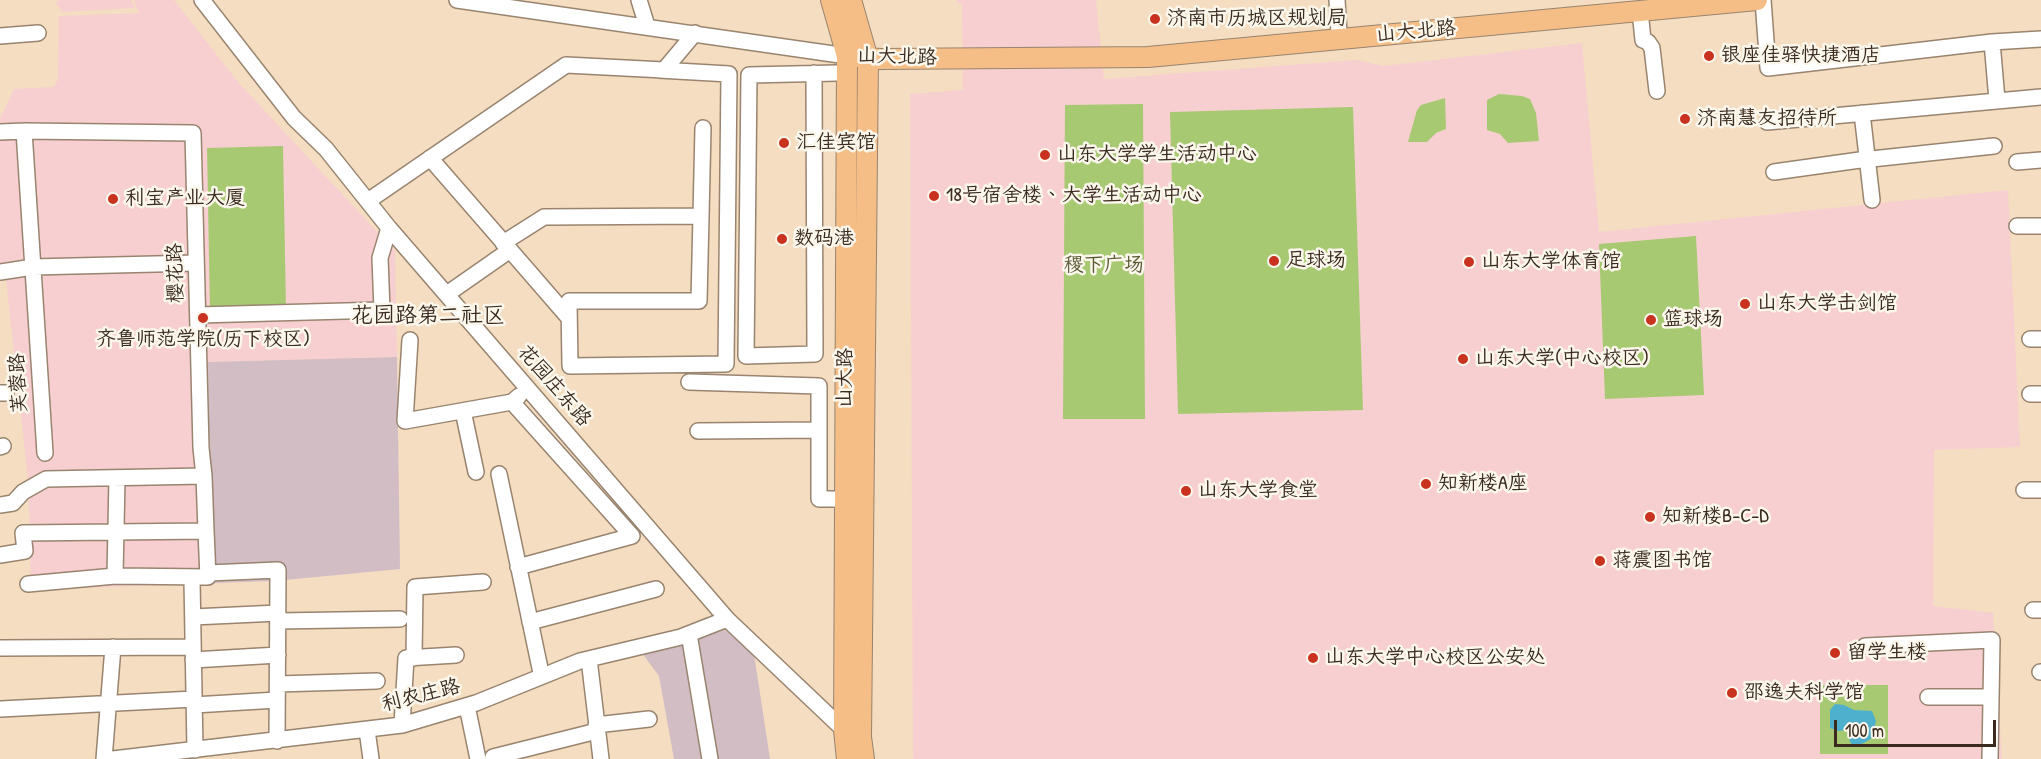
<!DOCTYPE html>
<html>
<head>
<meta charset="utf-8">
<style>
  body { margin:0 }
  #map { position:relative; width:2041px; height:759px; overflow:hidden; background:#f4ddc0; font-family:"Patrick Hand",sans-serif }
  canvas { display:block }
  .scale { position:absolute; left:1834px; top:720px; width:162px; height:27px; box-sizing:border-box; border:3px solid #3b2a1e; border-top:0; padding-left:8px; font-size:18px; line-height:21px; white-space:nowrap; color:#3b2a1e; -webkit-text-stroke:4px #fbf7ec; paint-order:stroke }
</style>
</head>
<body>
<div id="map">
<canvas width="2041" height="759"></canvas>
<div class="scale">100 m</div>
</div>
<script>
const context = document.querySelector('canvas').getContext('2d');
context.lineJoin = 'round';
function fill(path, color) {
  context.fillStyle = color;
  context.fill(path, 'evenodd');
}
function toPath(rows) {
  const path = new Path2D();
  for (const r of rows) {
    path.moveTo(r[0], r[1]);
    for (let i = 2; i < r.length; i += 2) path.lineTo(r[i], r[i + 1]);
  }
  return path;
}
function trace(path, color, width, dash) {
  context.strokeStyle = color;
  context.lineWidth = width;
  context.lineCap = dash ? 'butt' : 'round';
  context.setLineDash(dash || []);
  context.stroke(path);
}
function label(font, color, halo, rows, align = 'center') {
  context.font = font + ' "Patrick Hand","LXGW WenKai TC",sans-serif';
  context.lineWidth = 5;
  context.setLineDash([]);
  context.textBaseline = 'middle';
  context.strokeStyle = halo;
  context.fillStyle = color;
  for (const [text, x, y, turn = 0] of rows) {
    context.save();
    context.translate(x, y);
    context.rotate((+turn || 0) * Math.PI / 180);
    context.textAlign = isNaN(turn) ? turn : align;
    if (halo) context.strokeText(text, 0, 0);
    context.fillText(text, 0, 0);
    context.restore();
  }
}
const built = toPath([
  [60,0,131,0,135,8,62,12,56,2],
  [134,0,174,0,238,82,395,251,397,357,208,362,214,583,31,590,28,479,5,270,0,270,0,119,14,89,54,87,58,79,59,16,139,13],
  [957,0,1096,0,1104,79,1356,60,1383,66,1582,43,1599,232,2008,190,2020,447,1934,450,1933,606,1993,613,2002,759,913,759,910,94,963,90,962,3,957,3]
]);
const industrial = toPath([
  [397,357,400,569,274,581,214,583,210,501,208,362],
  [725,630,754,654,770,759,674,759,659,676,642,653]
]);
const green = toPath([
  [1499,94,1522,96,1530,99,1536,113,1539,141,1508,143,1500,134,1487,130,1487,100],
  [1445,98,1446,129,1436,133,1427,142,1408,142,1417,110,1421,105],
  [1143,104,1145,419,1063,419,1065,105],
  [1353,107,1363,410,1178,414,1170,112],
  [283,146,286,310,210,312,207,148],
  [1696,236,1704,395,1605,399,1599,244],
  [1820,685,1888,685,1888,754,1820,754]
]);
const water = toPath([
  [1835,704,1844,705,1854,710,1872,711,1876,721,1872,738,1864,743,1854,746,1850,742,1848,732,1845,730,1839,731,1830,728,1830,710]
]);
const minor = toPath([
  [202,0,294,118,326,149,389,228,727,619,844,730],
  [457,0,847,56],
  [639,0,647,26],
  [1337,0,1339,33],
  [1763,0,1768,68,1992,42,2041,39],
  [1640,11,1643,40,1648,42,1652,48,1657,91],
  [0,36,38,33],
  [1992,42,1997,100],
  [814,73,815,354,746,356,749,75,837,73],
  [1862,113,1872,200],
  [1767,122,2041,97],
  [24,131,45,453],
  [0,132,24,131,193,133,201,448,204,476,46,479,23,492,13,503,0,505],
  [430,158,510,250,447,294],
  [1862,160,1994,146],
  [2017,162,2041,160],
  [1774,172,1867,159],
  [368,201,566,65,664,70,695,33],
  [701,216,703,128],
  [2017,226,2041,226],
  [503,243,544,217,701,216,699,301,569,301,570,366,726,364,729,74,659,70],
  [510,250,569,318],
  [0,272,33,267,196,263],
  [198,315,382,310,380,258,389,228],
  [2030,339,2041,339],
  [410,340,405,421,512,402,519,396],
  [689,382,819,386,819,499,845,499],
  [0,393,6,393],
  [2030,394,2041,394],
  [512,402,632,536,518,567],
  [463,411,476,472],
  [698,431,819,430],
  [0,447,3,446],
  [499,474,541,673],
  [117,478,115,576,208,577,206,531],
  [2024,490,2041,490],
  [0,555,25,551,23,533,206,531,204,476],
  [208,573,278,570,277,741],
  [192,580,195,750],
  [28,584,115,576],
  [2033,610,2041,610],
  [193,617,278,613],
  [278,621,400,619],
  [530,622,656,589],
  [689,634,710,759],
  [1865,646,1992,640,1990,759],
  [0,648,193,647],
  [414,658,415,587,483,582],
  [589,659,601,759],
  [193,660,278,655],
  [2040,672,2041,672],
  [278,684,377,681],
  [1928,697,1991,697],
  [194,705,277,700],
  [467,706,478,759],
  [1,709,194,699],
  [402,725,406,658,456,655],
  [596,725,649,719],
  [367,730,371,759],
  [493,757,597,731],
  [104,759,113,647],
  [113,759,402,725,476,703,580,661,681,637,727,619]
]);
const major = toPath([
  [831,0,847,56,844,730,847,759],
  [851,0,868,59,861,737,864,759],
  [847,56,880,59,1148,57,1757,0]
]);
const markers = [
  [1155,19,6,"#c8321e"],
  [1709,56,6,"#c8321e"],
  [1685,119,6,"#c8321e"],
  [784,143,6,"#c8321e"],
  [1045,155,6,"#c8321e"],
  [934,196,6,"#c8321e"],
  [113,199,6,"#c8321e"],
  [782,239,6,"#c8321e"],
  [1274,261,6,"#c8321e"],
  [1469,262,6,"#c8321e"],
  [1745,304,6,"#c8321e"],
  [203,318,6,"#c8321e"],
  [1651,320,6,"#c8321e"],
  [1463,359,6,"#c8321e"],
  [1426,484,6,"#c8321e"],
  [1186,491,6,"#c8321e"],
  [1650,517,6,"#c8321e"],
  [1600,561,6,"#c8321e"],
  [1835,653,6,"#c8321e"],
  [1313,658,6,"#c8321e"],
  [1732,693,6,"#c8321e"]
];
const poiNames = [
  ["济南市历城区规划局",1167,19],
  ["银座佳驿快捷酒店",1721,56],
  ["济南慧友招待所",1697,119],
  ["汇佳宾馆",796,143],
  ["山东大学学生活动中心",1057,155],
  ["18号宿舍楼、大学生活动中心",946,196],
  ["利宝产业大厦",125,199],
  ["数码港",794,239],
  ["足球场",1286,261],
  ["山东大学体育馆",1481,262],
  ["山东大学击剑馆",1757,304],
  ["篮球场",1663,320],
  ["齐鲁师范学院(历下校区)",203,340,"center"],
  ["山东大学(中心校区)",1475,359],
  ["知新楼A座",1438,484],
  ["山东大学食堂",1198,491],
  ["知新楼B-C-D",1662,517],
  ["蒋震图书馆",1612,561],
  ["留学生楼",1847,653],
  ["山东大学中心校区公安处",1325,658],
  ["邵逸夫科学馆",1744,693]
];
const streetNames = [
  ["山大北路",1416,32,-5],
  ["山大北路",897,57,2],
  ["樱花路",176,273,-92],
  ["山大路",846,378,-90],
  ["芙蓉路",19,383,-93],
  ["花园庄东路",554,386,49],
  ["利农庄路",421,696,-14]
];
const parkNames = [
  ["稷下广场",1104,266]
];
const quarterNames = [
  ["花园路第二社区",428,316]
];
fill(built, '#f7cfd0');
fill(industrial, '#d2bdc5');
fill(green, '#a7c972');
fill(water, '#4eb0cd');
trace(minor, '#98846f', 18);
trace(major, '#98846f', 22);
trace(minor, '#fff', 15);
trace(major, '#f6be87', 20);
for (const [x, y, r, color] of markers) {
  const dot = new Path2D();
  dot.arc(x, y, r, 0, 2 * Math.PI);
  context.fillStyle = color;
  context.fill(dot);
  trace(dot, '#fbf7ec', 2);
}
label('20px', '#3b2a1e', '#fbf7ec', poiNames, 'left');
label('20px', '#3b2a1e', '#fbf7ec', streetNames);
label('20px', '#5b5a37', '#fbf7ec', parkNames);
label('22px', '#3b2a1e', '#fbf7ec', quarterNames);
</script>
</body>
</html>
